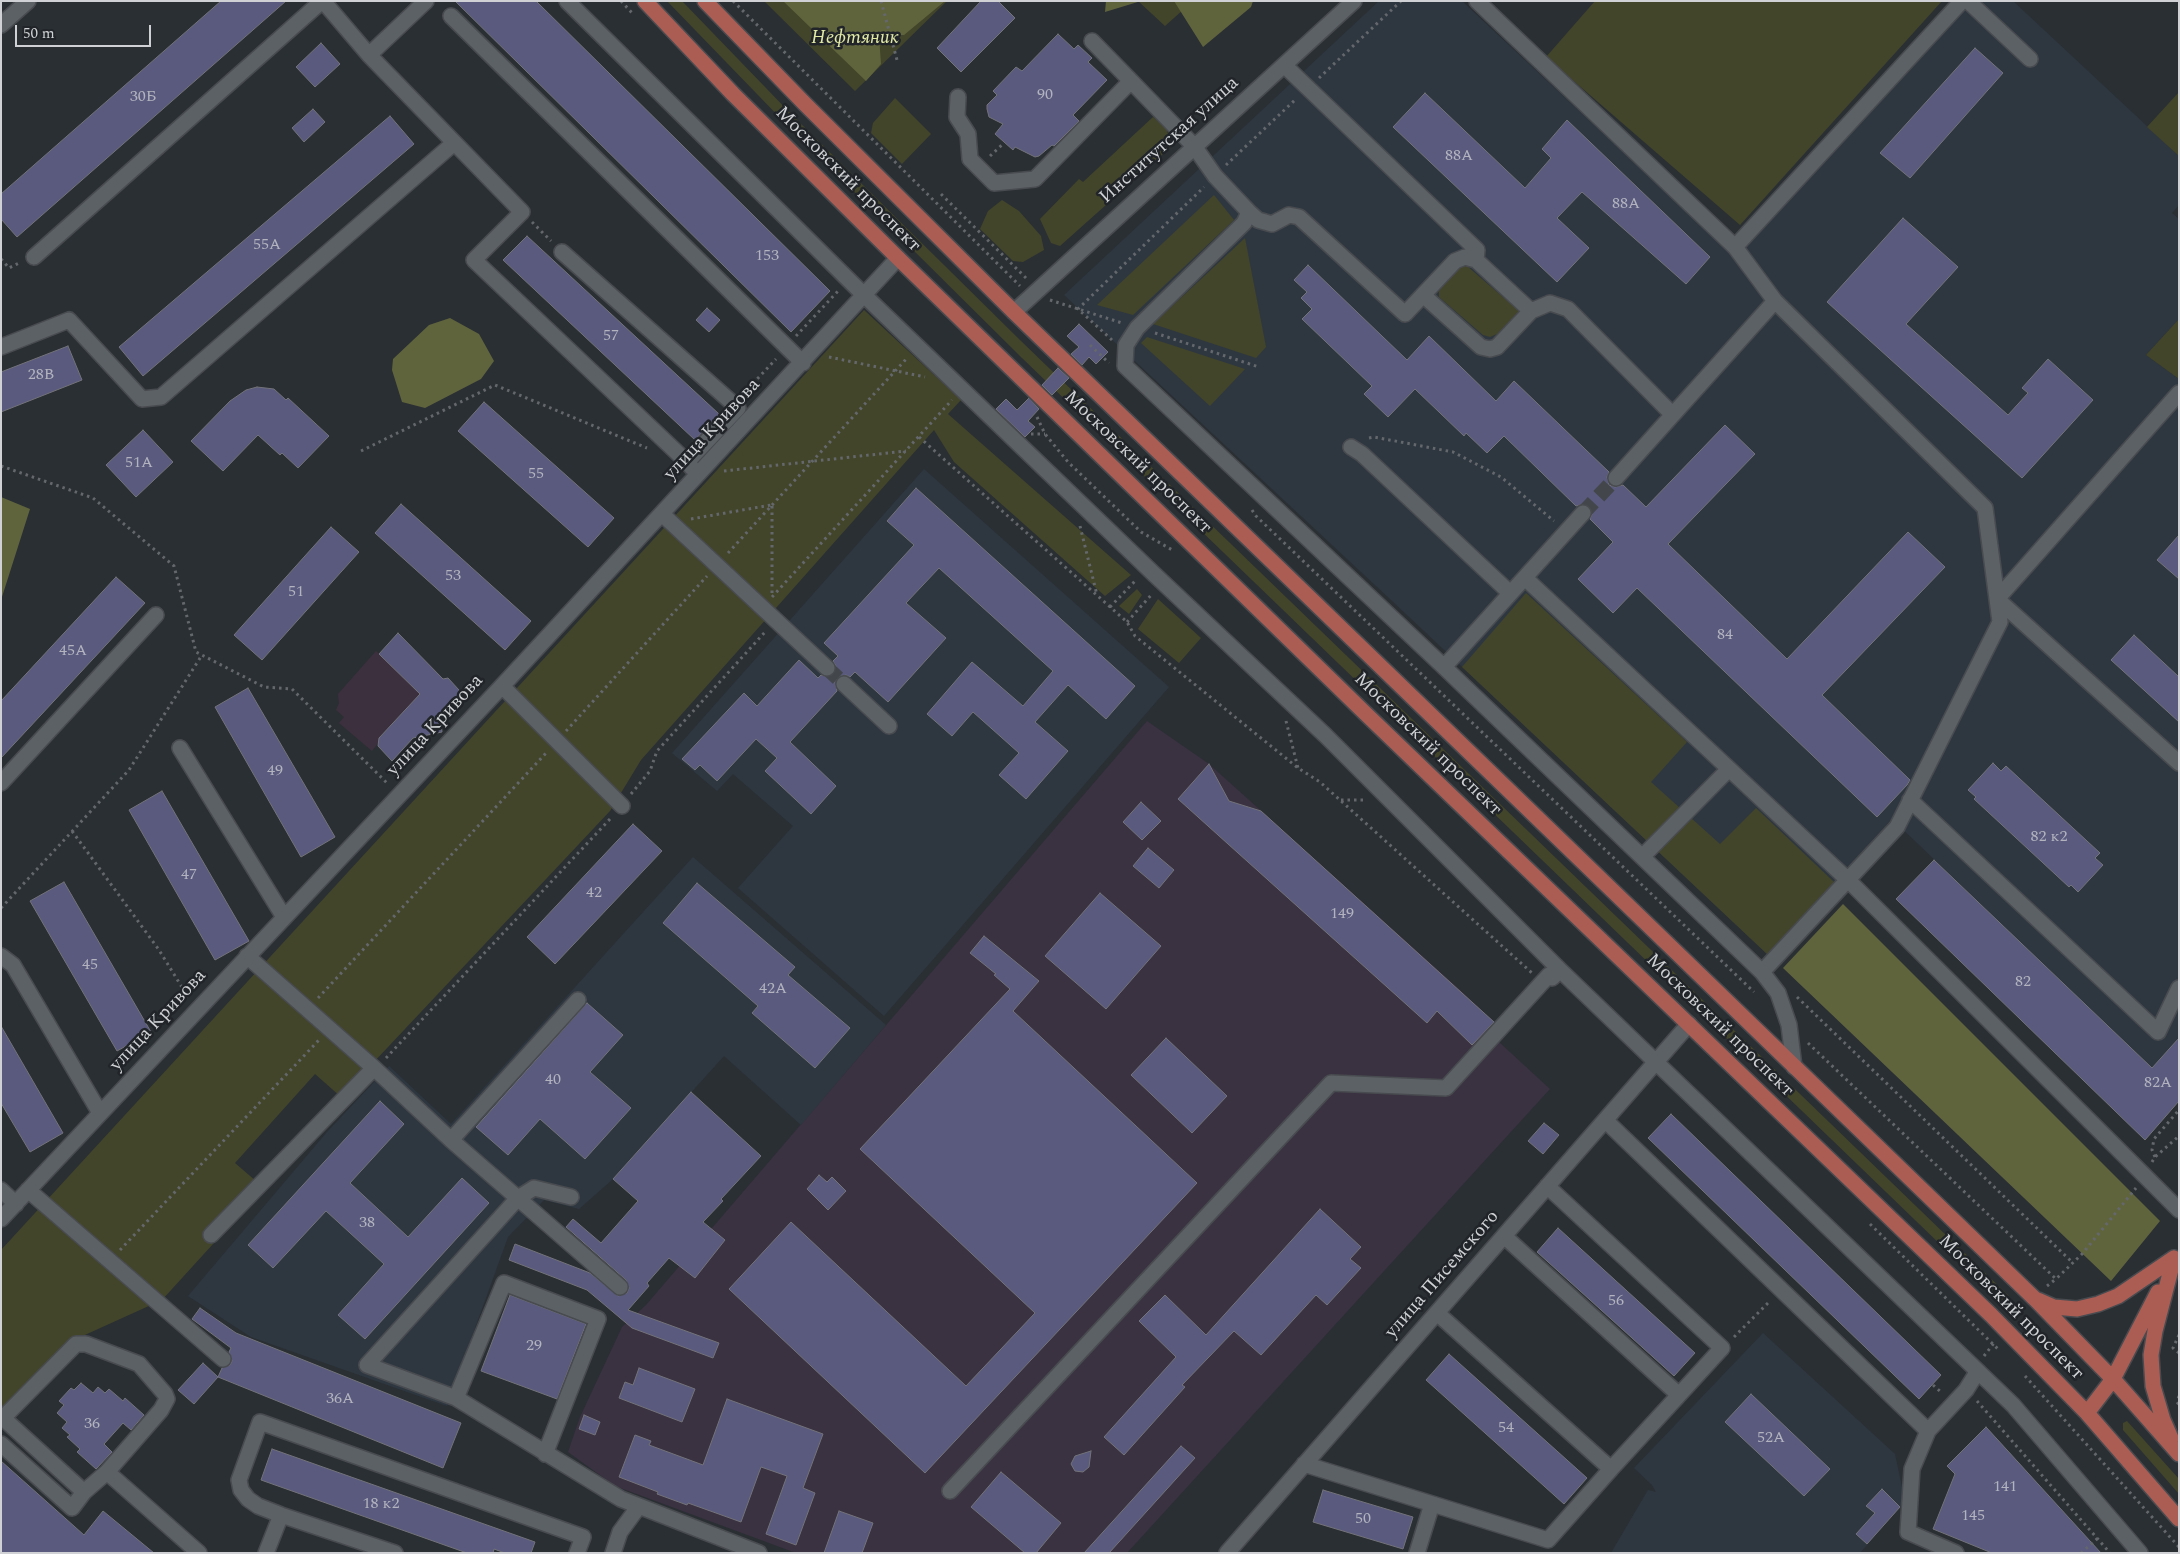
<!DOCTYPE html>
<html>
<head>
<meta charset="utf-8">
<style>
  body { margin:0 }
  #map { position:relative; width:2180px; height:1554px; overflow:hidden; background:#2a2f33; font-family:Spectral,serif }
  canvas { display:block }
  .frame { position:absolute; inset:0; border:2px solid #cfd1d4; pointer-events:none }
  .scale { position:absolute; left:15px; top:25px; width:136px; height:22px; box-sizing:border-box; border:2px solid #cfd1d4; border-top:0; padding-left:6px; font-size:15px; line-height:18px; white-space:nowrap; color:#cfd1d4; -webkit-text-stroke:4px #212529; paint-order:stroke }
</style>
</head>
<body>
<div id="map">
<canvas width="2180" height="1554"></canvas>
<div class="frame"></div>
<div class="scale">50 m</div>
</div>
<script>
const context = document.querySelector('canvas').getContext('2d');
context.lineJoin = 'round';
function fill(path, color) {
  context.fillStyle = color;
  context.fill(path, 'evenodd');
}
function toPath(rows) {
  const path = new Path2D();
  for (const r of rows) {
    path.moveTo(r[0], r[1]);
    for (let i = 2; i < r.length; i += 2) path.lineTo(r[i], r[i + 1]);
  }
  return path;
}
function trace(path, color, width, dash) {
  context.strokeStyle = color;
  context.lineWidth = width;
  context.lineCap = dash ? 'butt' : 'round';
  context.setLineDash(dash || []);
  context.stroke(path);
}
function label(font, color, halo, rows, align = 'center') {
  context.font = font + ' Spectral,serif';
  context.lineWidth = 5;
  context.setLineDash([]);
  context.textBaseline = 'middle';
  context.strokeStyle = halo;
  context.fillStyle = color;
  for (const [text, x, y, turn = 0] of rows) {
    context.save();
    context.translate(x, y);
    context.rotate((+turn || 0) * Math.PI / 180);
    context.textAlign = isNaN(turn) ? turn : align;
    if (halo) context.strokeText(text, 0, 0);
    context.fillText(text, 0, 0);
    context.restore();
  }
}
const commercial = toPath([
  [376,651,420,694,382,734,379,738,378,743,372,751,339,723,344,717,336,710,339,703,338,694]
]);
const industrial = toPath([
  [1147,721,1209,764,1458,988,1494,1022,1486,1030,1550,1089,1127,1553,796,1553,615,1486,568,1452,580,1417,622,1327,646,1305]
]);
const built = toPath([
  [1379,1,1462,1,1735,257,1973,1,2013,1,2179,156,2179,205,2172,213,2179,219,2179,319,2146,355,2179,379,2179,1054,2168,1050,2152,1068,1892,819,1767,954,1390,599,1064,295],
  [924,469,1169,687,884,1016,738,888,793,826,733,774,717,791,672,753],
  [693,857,886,1025,801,1125,724,1056,613,1179,579,1209,544,1200,508,1237,447,1406,251,1337,188,1296,327,1132,389,1066,451,1124],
  [1763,1333,1895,1454,1905,1501,1860,1553,1611,1553,1648,1490,1656,1492,1652,1485,1634,1468]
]);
const green = toPath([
  [667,1,682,1,793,116,1020,340,2009,1296,2002,1304,1022,358,786,124],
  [764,1,947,1,855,91],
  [1138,1,1193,1,1165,26],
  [1595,1,1942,1,1740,225,1546,57],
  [2179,92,2179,156,2147,127],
  [895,98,931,134,902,164,871,133,873,123],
  [1153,117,1166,128,1172,146,1060,246,1051,243,1040,219,1079,179,1083,182],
  [1214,195,1234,220,1133,315,1097,305],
  [1002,200,1019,211,1041,236,1044,250,1023,262,1013,261,980,229,988,211],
  [1245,238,1266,347,1256,358,1153,324],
  [1467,266,1519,311,1497,334,1490,337,1483,335,1439,297,1439,291,1460,267],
  [864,310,961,400,948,414,1131,575,1105,596,954,462,934,430,641,760,610,811,341,1097,315,1074,235,1163,264,1188,162,1300,76,1339,1,1414,1,1250],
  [2179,319,2179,379,2146,355],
  [1147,337,1245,369,1210,406,1141,343],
  [1137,589,1142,595,1129,614,1119,606],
  [1526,593,1687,742,1651,782,1720,844,1756,808,1834,882,1767,954,1462,667],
  [1158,599,1201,638,1179,663,1138,629],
  [2127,1421,2179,1479,2179,1494,2123,1430,2123,1423]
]);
const forest = toPath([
  [783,1,945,1,904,35,879,35,881,64,866,81],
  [1106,1,1141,1,1105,12],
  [1174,1,1253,1,1251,7,1203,47],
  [450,318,479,334,494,361,481,379,425,408,402,402,392,370,393,359,429,325],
  [1,497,30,509,1,600],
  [1843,904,2160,1221,2111,1281,1783,968]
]);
const building = toPath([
  [221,1,286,1,17,237,1,219,1,194,221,1],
  [455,1,536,1,830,291,791,332,455,1],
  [981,1,998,1,1015,18,961,72,937,48,981,1],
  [1058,34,1074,49,1078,45,1092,58,1088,62,1107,80,1073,115,1079,121,1054,146,1052,145,1039,156,1035,157,1015,147,1013,150,995,134,1003,124,989,117,987,109,987,105,997,95,993,91,1016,67,1022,71,1058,34],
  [321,43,340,64,315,87,296,67,321,43],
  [1975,48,2003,73,1910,178,1880,153,1975,48],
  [1425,93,1525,188,1551,158,1542,149,1567,120,1710,257,1686,284,1582,192,1557,218,1589,248,1557,282,1393,127,1425,93],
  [313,109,325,122,304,142,292,128,313,109],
  [390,116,414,144,143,376,119,347,390,116],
  [1903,218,1958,267,1906,324,2008,415,2028,393,2022,388,2048,359,2093,400,2022,478,1827,302,1903,218],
  [527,236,719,414,695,440,503,260,527,236],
  [1308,265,1407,360,1429,336,1496,401,1514,381,1609,472,1607,477,1609,485,1615,487,1623,485,1646,507,1725,425,1755,454,1668,544,1787,659,1908,532,1945,567,1822,695,1910,780,1907,785,1877,817,1637,588,1613,613,1578,579,1613,542,1590,519,1592,514,1590,506,1584,504,1576,506,1504,436,1487,453,1466,433,1464,436,1415,389,1388,417,1364,394,1372,386,1302,319,1312,309,1301,298,1307,292,1294,280,1308,265],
  [707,308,720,320,709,332,696,320,707,308],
  [1079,324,1108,352,1096,364,1089,357,1082,365,1071,354,1079,347,1067,336,1079,324],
  [68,346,82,380,1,412,1,372,68,346],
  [1058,368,1069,378,1052,395,1042,385,1058,368],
  [257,387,274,389,286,400,288,398,329,436,298,468,282,453,280,455,258,435,223,471,191,441,230,401,246,390,257,387],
  [1029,398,1039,409,1028,421,1035,427,1025,437,996,409,1006,399,1017,410,1029,398],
  [484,402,614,518,588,547,458,431,484,402],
  [143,430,173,462,136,497,106,465,143,430],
  [916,488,1135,686,1106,719,1068,685,1035,722,1068,751,1026,799,999,775,1019,753,973,712,952,736,927,714,972,662,1023,706,1053,671,939,568,906,603,946,638,888,702,855,672,850,677,846,675,838,677,835,682,837,691,790,742,836,786,811,814,765,771,777,758,756,739,717,781,700,765,695,770,682,759,744,693,757,706,799,660,818,678,821,675,829,677,834,674,836,666,833,661,838,656,824,643,914,545,887,521,916,488],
  [401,504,531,621,505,650,375,533,401,504],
  [331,527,359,552,262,660,234,635,331,527],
  [2179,535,2179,579,2157,560,2179,535],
  [116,577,145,603,1,758,1,701,116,577],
  [398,633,443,679,448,678,459,690,458,706,440,714,442,732,413,738,392,761,378,746,379,738,420,694,379,654,398,633],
  [2134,635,2179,677,2179,722,2111,660,2134,635],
  [248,688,335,837,301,857,215,707,248,688],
  [1993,763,2001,771,2006,766,2100,853,2095,858,2103,865,2078,892,2071,885,2069,887,1974,799,1976,797,1968,790,1993,763],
  [1209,764,1229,801,1261,811,1494,1022,1472,1045,1437,1011,1427,1023,1178,799,1209,764],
  [162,791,249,941,215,960,129,810,162,791],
  [1141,802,1161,821,1142,840,1123,822,1141,802],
  [633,824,662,851,555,964,527,937,633,824],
  [1148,848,1174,870,1159,888,1133,866,1148,848],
  [1934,860,2152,1068,2179,1038,2179,1101,2145,1140,1896,899,1934,860],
  [64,882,151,1032,117,1051,30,901,64,882],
  [697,883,795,967,788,975,850,1028,815,1068,752,1013,758,1006,663,923,697,883],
  [1100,893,1161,946,1106,1009,1045,956,1100,893],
  [984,936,1039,981,1013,1011,1197,1183,925,1473,729,1289,791,1222,966,1386,1035,1313,860,1149,1010,989,994,975,996,974,970,953,984,936],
  [587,1003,623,1035,590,1072,631,1108,585,1159,540,1119,508,1155,476,1127,587,1003],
  [1,1026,63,1133,30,1152,1,1103,1,1026],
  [1166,1038,1227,1096,1192,1133,1131,1075,1166,1038],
  [691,1092,761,1156,721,1199,723,1201,703,1222,725,1240,695,1278,669,1258,647,1283,649,1286,628,1310,719,1343,713,1358,632,1328,587,1290,509,1260,515,1244,590,1273,618,1296,627,1293,629,1288,626,1280,566,1227,573,1219,601,1243,638,1201,613,1179,691,1092],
  [380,1101,404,1124,350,1183,408,1237,462,1178,489,1203,365,1339,338,1315,384,1264,326,1211,273,1268,248,1245,380,1101],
  [1671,1114,1941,1375,1919,1399,1648,1138,1671,1114],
  [1544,1123,1559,1135,1543,1154,1528,1141,1544,1123],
  [819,1175,827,1182,832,1177,846,1191,828,1210,807,1189,819,1175],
  [1320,1209,1361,1247,1350,1259,1361,1268,1327,1305,1316,1295,1261,1355,1234,1331,1182,1385,1185,1387,1124,1455,1104,1437,1176,1357,1139,1321,1165,1295,1206,1335,1320,1209],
  [1558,1228,1695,1353,1674,1376,1537,1252,1558,1228],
  [510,1295,586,1324,557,1399,481,1371,510,1295],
  [200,1308,236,1333,461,1423,443,1468,218,1377,222,1368,230,1365,232,1361,229,1352,231,1348,192,1319,200,1308],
  [1449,1354,1587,1478,1564,1504,1426,1380,1449,1354],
  [203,1363,218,1377,194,1404,178,1390,203,1363],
  [639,1368,695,1389,682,1422,619,1398,625,1382,633,1385,639,1368],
  [81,1383,93,1393,98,1387,105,1393,109,1389,123,1401,125,1398,144,1415,131,1430,123,1423,104,1444,112,1452,96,1469,77,1452,80,1449,67,1437,70,1435,62,1428,67,1422,57,1413,64,1405,59,1401,71,1388,74,1390,81,1383],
  [1751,1394,1830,1469,1804,1496,1725,1422,1751,1394],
  [727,1399,823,1434,803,1488,815,1493,796,1545,766,1534,787,1476,761,1467,741,1522,688,1503,687,1505,657,1494,658,1492,619,1477,635,1435,651,1441,649,1445,703,1465,727,1399],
  [584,1415,600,1422,595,1435,579,1429,584,1415],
  [1986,1427,2101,1553,1992,1553,1933,1529,1955,1474,1947,1466,1986,1427],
  [1181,1446,1195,1458,1109,1553,1084,1553,1181,1446],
  [272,1449,535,1542,531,1553,505,1553,494,1549,493,1553,467,1553,261,1480,272,1449],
  [1091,1451,1089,1467,1083,1472,1075,1471,1071,1464,1075,1456,1091,1451],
  [1,1461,84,1535,103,1511,154,1553,1,1553,1,1461],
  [1001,1472,1061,1523,1036,1553,1025,1553,971,1507,1001,1472],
  [1882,1489,1900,1507,1867,1544,1856,1534,1875,1513,1866,1506,1882,1489],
  [1323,1490,1413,1517,1403,1549,1313,1522,1323,1490],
  [839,1511,873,1523,862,1553,824,1553,839,1511]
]);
const minorTunnel = toPath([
  [1583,513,1616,478],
  [827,668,844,684]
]);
const path = toPath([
  [621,1,633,14],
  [733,1,1020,286],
  [881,1,897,60],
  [1319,78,1401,1],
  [990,156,1004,143],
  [1226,165,1296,99],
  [941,194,1027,279],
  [532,222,551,241],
  [1,259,9,268,19,263],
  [1050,300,1122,323],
  [1155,333,1259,367],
  [796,336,838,291],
  [1112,340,1078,309,1204,187],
  [1090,345,1109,363],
  [829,357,925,377],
  [744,393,776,359],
  [1037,417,1045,434,1068,462,1141,532,1174,551],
  [1031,434,1045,434],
  [919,437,1127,622,1135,636,1298,768,1320,782,1532,973],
  [1369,438,1374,437,1453,452,1501,477,1554,521],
  [361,451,495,385,647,448],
  [1,466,93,498,174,566,196,652,264,687,292,689,388,784],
  [724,471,906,451],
  [772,506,772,595],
  [1252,510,1256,516,1754,992],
  [691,519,771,505],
  [1080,526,1097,595],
  [728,553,908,357],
  [772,597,952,400],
  [1110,607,1137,579],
  [1127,622,1153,593],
  [1286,721,1298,768],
  [566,731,707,576],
  [631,794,650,771,657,751,765,632],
  [1341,800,1367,800],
  [72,831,159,950,188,997],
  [1,908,129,770,202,655],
  [1797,997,2073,1263],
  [318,998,547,752],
  [1808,1043,2056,1279,2082,1254,2136,1188],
  [386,1058,611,818],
  [2155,1157,2152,1150,2154,1139,2179,1110],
  [2152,1162,2155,1157,2179,1136],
  [1870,1224,2000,1351],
  [120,1250,319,1040],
  [2047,1286,2056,1279],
  [2179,1335,2173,1348,2179,1353],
  [1734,1337,1770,1301],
  [1984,1356,1994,1343],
  [2025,1376,2179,1547],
  [1933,1385,1942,1393],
  [2179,1396,2177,1402,2179,1405],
  [1977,1401,2110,1553],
  [2081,1553,2098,1538]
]);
const minor = toPath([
  [323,1,369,55,426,1],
  [567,1,865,296,1155,575,1325,735,1560,970,2013,1405,2140,1553],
  [1477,1,1735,247,1775,301,1985,508,2000,622,1897,827,1762,972],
  [1968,1,2030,59],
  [451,16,803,363],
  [1,25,28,1],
  [1092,41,1131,81],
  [369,55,522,212,474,260,687,462],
  [1284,65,1477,250,1476,260],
  [958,97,957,117,968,134,970,159,994,183,1035,179,1131,81,1194,146,1215,176,1249,212,1244,223,1137,328,1126,345,1125,366,1444,667,1762,972,1778,993,1789,1025,1794,1067],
  [1249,212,1258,220,1272,224,1289,215,1299,217,1405,314,1455,261,1465,257,1476,260,1531,311,1550,303,1568,309,1672,414],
  [1735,247,1962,1],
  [562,252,738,408,687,462,692,468],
  [34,257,322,1],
  [1423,295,1481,347,1490,349,1497,347,1531,311],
  [1014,312,1354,1],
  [1,347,69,320,142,399,161,397,454,143],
  [2179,393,1997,599,2179,763],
  [1351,447,1362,454,1510,593],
  [1616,478,1775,301],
  [662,514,827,668],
  [1525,578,1848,880,2179,1210],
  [1444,667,1583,513],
  [844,684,889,726],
  [502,686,622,806],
  [180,748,284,917],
  [1,783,156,615],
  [1910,800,2158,1032,2179,988],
  [1642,857,1729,769],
  [1,956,13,965,100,1113],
  [247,956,374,1068,451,1140,620,1287],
  [1605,1120,1928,1431],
  [451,1140,578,1000],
  [1547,1186,1722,1348,1679,1395],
  [1,1190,16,1204],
  [28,1190,223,1359],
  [571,1197,534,1188,518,1198,367,1365,456,1398,621,1499,759,1553],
  [1,1219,502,686,898,258],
  [211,1235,374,1068],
  [1437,1313,1611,1469,1679,1395,1504,1236],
  [456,1398,504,1283,598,1319,545,1454],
  [3,1418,76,1344,86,1344,139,1364,165,1394,167,1399,161,1410,107,1472],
  [1,1420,3,1418,84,1492],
  [1,1444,72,1508,84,1492,107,1472,199,1553],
  [1304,1464,1548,1540,1611,1469],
  [950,1491,1331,1083,1446,1088,1549,975,1552,978,1560,970],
  [266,1553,281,1515],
  [395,1553,281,1515,258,1506,248,1499,241,1490,239,1480,260,1422,583,1537,577,1553],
  [613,1553,620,1532,639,1506],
  [1227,1553,1689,1024],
  [1417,1553,1432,1504],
  [1956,1553,1908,1532,1912,1469,1928,1431,1966,1390,1978,1371]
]);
const major = toPath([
  [645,1,733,94,898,258,1366,714,1991,1315,2087,1413,2179,1519],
  [705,1,805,104,1014,312,2035,1299,2113,1379,2179,1454],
  [2038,1300,2054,1307,2077,1309,2098,1304,2118,1296,2174,1258],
  [2087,1413,2113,1379,2158,1292],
  [2171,1438,2163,1420,2153,1386,2151,1355,2155,1331,2174,1258]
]);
const numberNames = [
  ["90",1045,96],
  ["30Б",143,98],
  ["88А",1459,157],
  ["88А",1626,205],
  ["55А",267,246],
  ["153",767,257],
  ["57",611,337],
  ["28В",41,376],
  ["51А",139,464],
  ["55",536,475],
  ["53",453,577],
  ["51",296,593],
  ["84",1725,636],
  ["45А",73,652],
  ["49",275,772],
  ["82 к2",2049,838],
  ["47",189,876],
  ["42",594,894],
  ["149",1342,915],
  ["45",90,966],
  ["82",2023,983],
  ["42А",773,990],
  ["40",553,1081],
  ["82А",2158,1084],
  ["38",367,1224],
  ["56",1616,1302],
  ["29",534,1347],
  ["36А",340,1400],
  ["36",92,1425],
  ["54",1506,1429],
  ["52А",1771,1439],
  ["141",2005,1488],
  ["18 к2",381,1505],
  ["145",1973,1517],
  ["50",1363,1520]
];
const parkNames = [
  ["Нефтяник",855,39]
];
const streetNames = [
  ["Институтская улица",1170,141,-42],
  ["Московский проспект",847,180,45],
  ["улица Кривова",713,430,-47],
  ["Московский проспект",1137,463,44],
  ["улица Кривова",436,726,-47],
  ["Московский проспект",1427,745,44],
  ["улица Кривова",159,1021,-47],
  ["Московский проспект",1719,1026,44],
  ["улица Писемского",1443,1275,-49],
  ["Московский проспект",2010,1308,45]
];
fill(commercial, '#3d303e');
fill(industrial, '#3a3141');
fill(built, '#2e3740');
fill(green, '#424529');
fill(forest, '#60643d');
fill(building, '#595a7e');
trace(building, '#73737a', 1);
trace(minorTunnel, '#43474b', 15, [15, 8]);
trace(minor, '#484b4f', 18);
trace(major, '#484b4f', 18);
trace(path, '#64686c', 3, [2.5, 4]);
trace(minor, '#5c6166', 15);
trace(major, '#ab5c53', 15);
label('16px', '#b2b3be', null, numberNames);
label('italic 19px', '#e1e9a5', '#212529', parkNames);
label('19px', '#cfd1d4', '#212529', streetNames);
</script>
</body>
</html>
